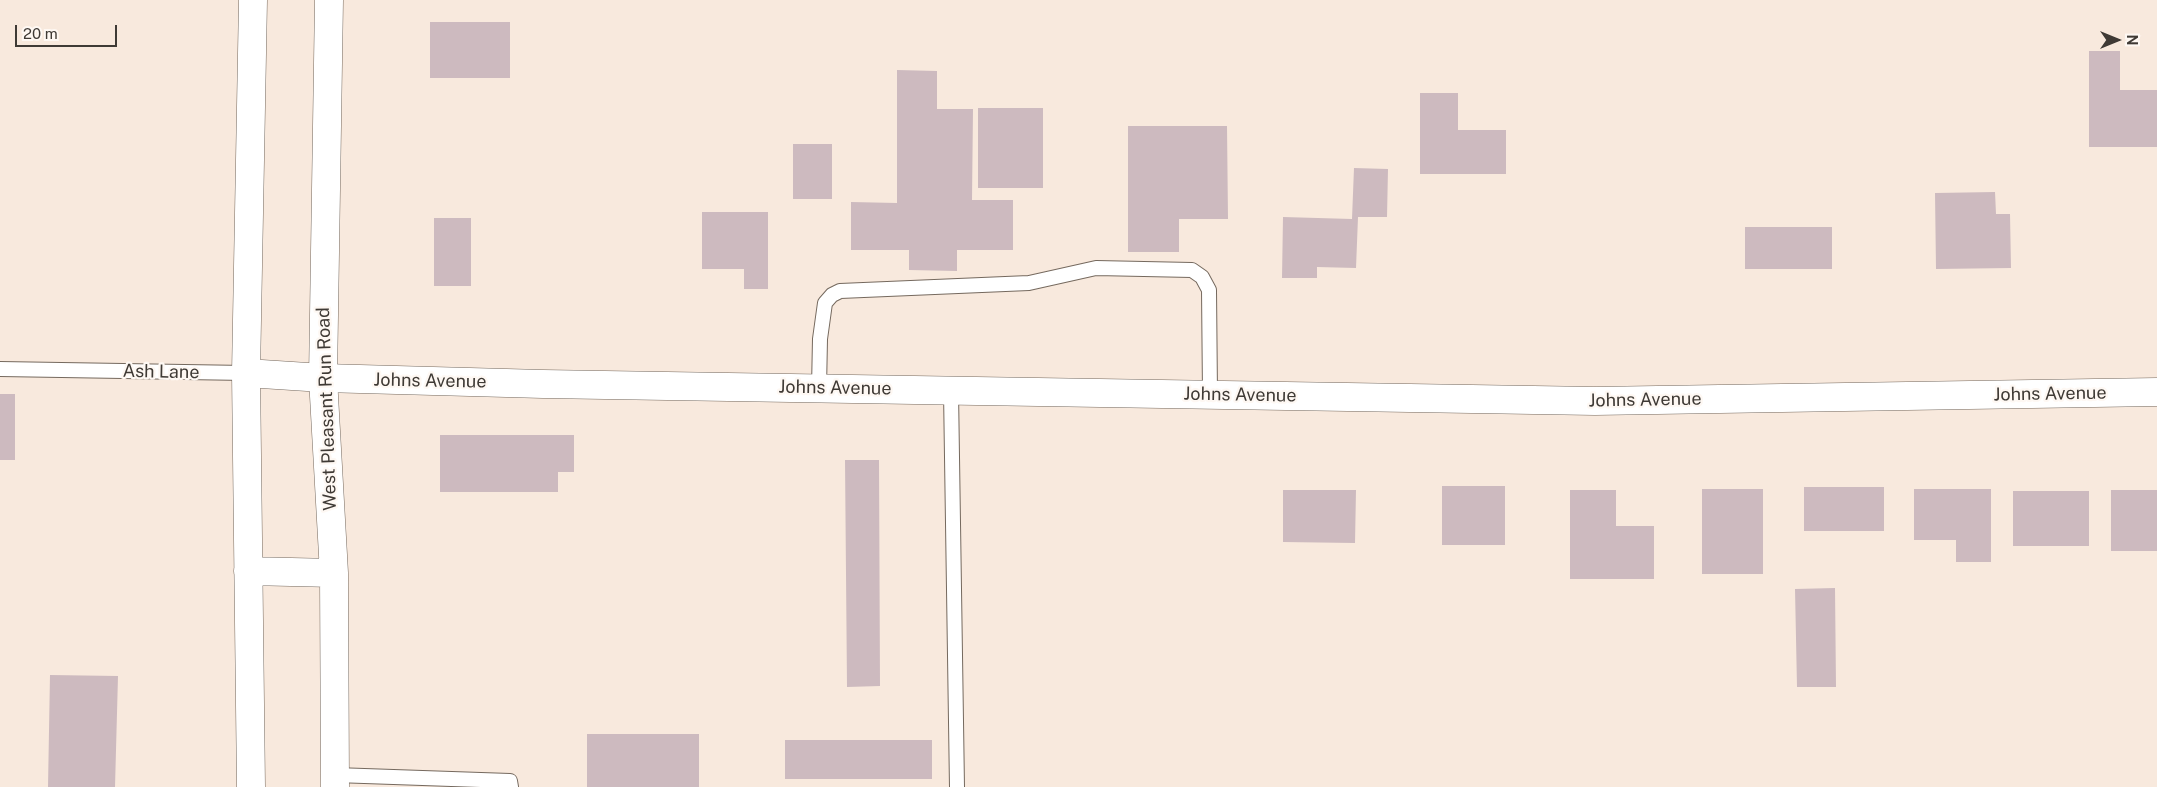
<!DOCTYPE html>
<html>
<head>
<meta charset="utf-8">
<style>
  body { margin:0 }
  #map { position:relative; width:2157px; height:787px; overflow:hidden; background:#f8e9dd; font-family:"Public Sans",sans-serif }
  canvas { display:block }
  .north { position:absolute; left:2092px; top:15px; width:50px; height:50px; -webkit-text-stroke:4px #fef8f3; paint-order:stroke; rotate:90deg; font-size:14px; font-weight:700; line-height:20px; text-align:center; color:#3f3a35 }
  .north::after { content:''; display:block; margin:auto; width:18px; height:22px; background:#3f3a35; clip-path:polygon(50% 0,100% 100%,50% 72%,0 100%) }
  .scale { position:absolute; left:15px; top:25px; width:102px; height:22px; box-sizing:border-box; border:2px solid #3f3a35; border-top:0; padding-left:6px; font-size:15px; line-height:18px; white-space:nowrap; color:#3f3a35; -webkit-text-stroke:4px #fef8f3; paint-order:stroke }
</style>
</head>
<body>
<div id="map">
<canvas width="2157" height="787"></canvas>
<div class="north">N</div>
<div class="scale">20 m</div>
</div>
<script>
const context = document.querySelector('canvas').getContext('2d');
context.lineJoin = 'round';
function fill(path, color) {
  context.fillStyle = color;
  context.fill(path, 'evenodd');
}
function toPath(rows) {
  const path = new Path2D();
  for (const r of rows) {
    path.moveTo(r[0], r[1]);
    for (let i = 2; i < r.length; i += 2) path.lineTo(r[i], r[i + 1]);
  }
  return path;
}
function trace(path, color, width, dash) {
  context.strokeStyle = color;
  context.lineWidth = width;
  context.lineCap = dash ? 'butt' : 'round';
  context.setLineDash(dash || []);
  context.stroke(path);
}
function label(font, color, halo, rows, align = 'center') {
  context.font = font + ' "Public Sans",sans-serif';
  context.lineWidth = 4.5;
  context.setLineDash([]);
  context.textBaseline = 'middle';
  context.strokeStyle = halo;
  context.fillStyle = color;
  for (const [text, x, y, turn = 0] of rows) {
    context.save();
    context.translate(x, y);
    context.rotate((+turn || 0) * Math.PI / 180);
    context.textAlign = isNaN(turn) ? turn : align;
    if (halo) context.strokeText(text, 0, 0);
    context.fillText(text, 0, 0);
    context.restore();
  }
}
const building = toPath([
  [430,22,510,22,510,78,430,78],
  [2089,51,2120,51,2120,90,2157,90,2157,147,2089,147],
  [897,70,937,71,937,109,973,109,972,200,1013,200,1013,250,957,250,957,271,909,270,909,250,851,250,851,202,897,203],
  [1420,93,1458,93,1458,130,1506,130,1506,174,1420,174],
  [978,108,1043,108,1043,188,978,188],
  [1128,126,1227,126,1228,219,1179,219,1179,252,1128,252],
  [793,144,832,144,832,199,793,199],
  [1354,168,1388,169,1387,217,1358,217,1356,268,1317,267,1317,278,1282,278,1283,217,1352,219],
  [1995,192,1996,214,2010,214,2011,268,1936,269,1935,193],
  [702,212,768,212,768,289,744,289,744,269,702,269],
  [434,218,471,218,471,286,434,286],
  [1745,227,1832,227,1832,269,1745,269],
  [0,394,15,394,15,460,0,460],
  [440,435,574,435,574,472,558,472,558,492,440,492],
  [845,460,879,460,880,686,847,687],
  [1442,486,1505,486,1505,545,1442,545],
  [1804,487,1884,487,1884,531,1804,531],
  [1702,489,1763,489,1763,574,1702,574],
  [1914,489,1991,489,1991,562,1956,562,1956,540,1914,540],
  [1283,490,1356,490,1355,543,1283,542],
  [1570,490,1616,490,1616,526,1654,526,1654,579,1570,579],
  [2111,490,2157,490,2157,551,2111,551],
  [2013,491,2089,491,2089,546,2013,546],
  [1835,588,1836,687,1797,687,1795,589],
  [50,675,118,676,115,787,48,787],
  [587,734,699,734,699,787,587,787],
  [785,740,932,740,932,779,785,779]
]);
const service = toPath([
  [0,369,246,373],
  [819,388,820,339,825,303,832,295,840,291,1029,283,1096,268,1192,270,1202,277,1209,290,1210,394],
  [951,391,957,787],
  [335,775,510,781,511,787]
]);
const minor = toPath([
  [246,373,323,378,543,384,1595,401,2157,392]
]);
const secondary = toPath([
  [329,0,323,378,334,573,335,787],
  [248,571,334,573],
  [251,787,246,373,253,0]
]);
const streetNames = [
  ["Ash Lane",161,372,1],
  ["Johns Avenue",430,381,1],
  ["Johns Avenue",835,388,1],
  ["Johns Avenue",2050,394,-1],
  ["Johns Avenue",1240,395,1],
  ["Johns Avenue",1645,400,-1],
  ["West Pleasant Run Road",327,409,-92]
];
fill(building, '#cdbabf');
trace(service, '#75695e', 16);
trace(minor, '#75695e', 29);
trace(secondary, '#75695e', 29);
trace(service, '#fff', 14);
trace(minor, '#fff', 28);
trace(secondary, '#fff', 28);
label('18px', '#3f3a35', '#fef8f3', streetNames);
</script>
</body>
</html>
